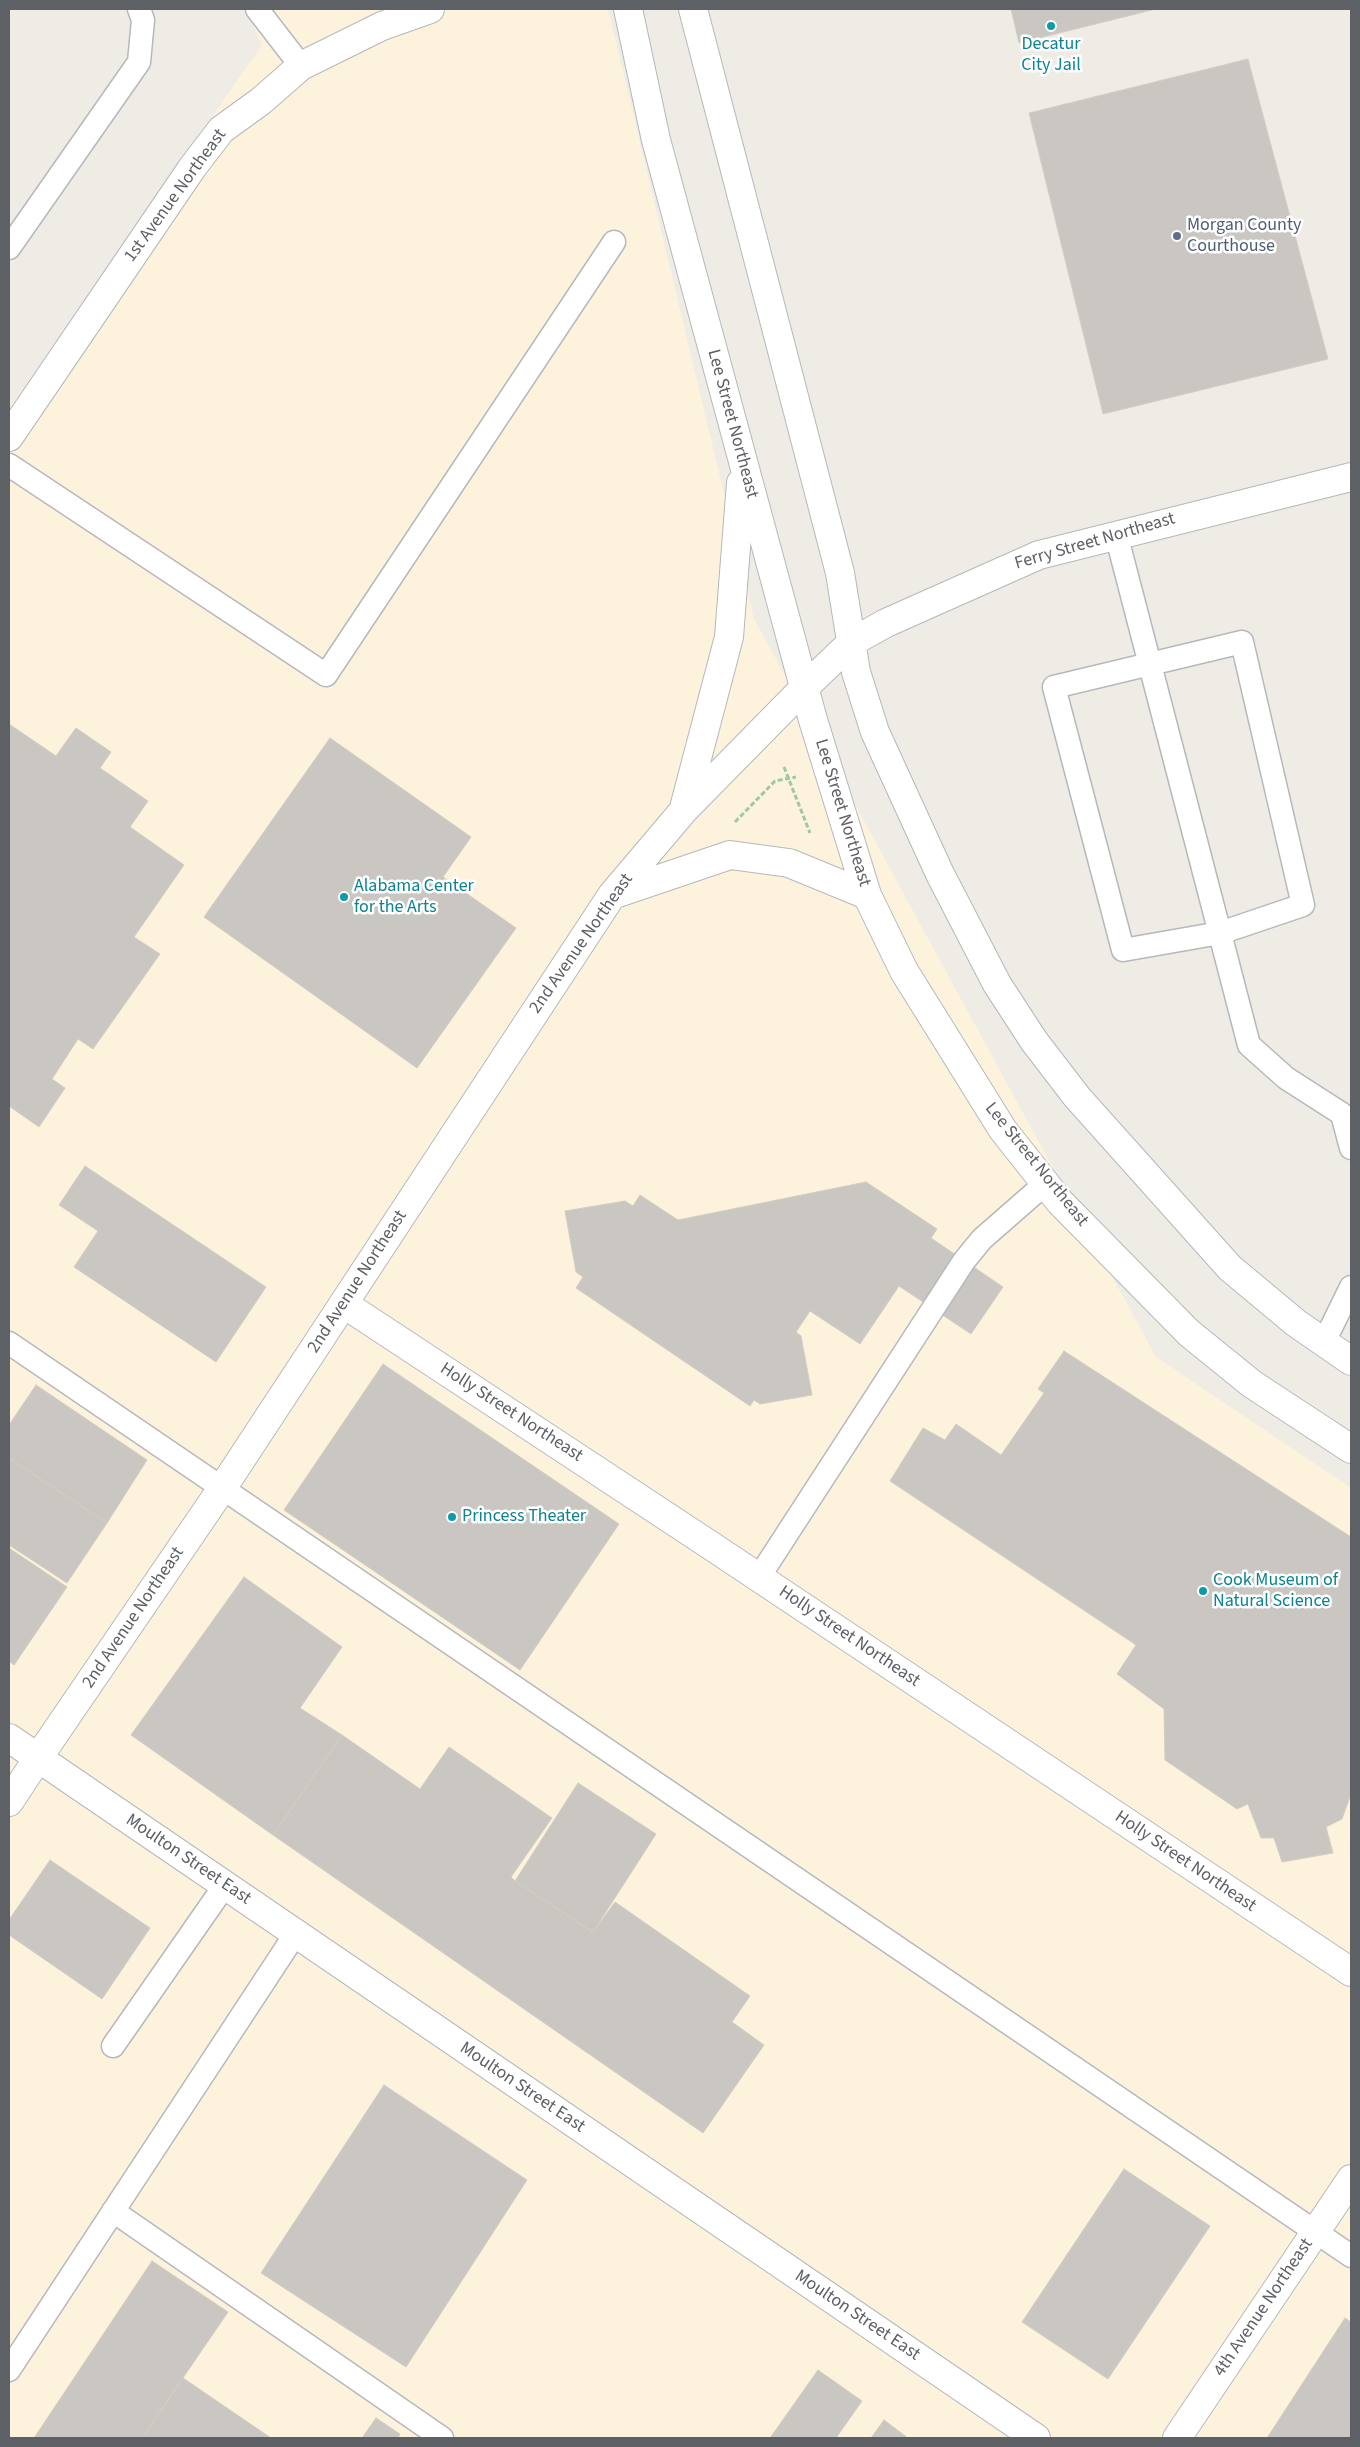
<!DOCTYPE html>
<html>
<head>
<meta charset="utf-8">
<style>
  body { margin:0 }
  #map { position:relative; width:1360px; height:2447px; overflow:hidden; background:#efece5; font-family:"Source Sans 3",sans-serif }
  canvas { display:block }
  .frame { position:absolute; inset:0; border:10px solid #5d6165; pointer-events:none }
</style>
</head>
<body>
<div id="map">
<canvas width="1360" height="2447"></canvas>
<div class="frame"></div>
</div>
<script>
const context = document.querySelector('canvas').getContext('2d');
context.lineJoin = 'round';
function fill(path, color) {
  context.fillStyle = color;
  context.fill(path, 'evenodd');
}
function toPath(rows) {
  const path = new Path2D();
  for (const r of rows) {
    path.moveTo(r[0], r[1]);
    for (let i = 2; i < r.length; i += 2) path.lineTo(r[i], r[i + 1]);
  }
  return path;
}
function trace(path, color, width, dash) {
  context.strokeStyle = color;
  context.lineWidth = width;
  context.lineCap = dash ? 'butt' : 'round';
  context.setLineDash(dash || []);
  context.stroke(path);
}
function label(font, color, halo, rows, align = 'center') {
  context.font = font + ' "Source Sans 3",sans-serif';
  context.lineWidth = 5;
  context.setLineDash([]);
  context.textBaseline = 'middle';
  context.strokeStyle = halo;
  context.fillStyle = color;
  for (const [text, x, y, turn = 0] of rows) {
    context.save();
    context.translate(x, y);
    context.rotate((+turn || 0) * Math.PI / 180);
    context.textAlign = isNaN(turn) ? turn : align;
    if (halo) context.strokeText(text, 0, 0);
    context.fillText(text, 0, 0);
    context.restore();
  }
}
const commercial = toPath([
  [246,9,608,9,754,619,1156,1357,1351,1488,1351,2438,9,2438,9,409,262,45]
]);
const building = toPath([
  [1011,9,1156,9,1019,43,1011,9],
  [1248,59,1328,359,1103,414,1029,113,1248,59],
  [9,724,56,756,76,728,111,752,100,768,148,801,130,827,184,865,134,937,160,954,93,1049,78,1039,52,1079,65,1088,39,1127,9,1106,9,724],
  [330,738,471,837,443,877,516,928,417,1068,204,917,330,738],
  [85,1166,266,1287,216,1362,74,1267,98,1231,59,1205,85,1166],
  [866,1182,937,1229,931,1238,1003,1287,971,1334,899,1286,860,1344,810,1311,796,1332,801,1336,812,1395,760,1404,754,1400,750,1406,576,1288,583,1277,576,1272,565,1211,625,1201,633,1206,640,1195,678,1220,866,1182],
  [1064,1351,1351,1537,1351,1794,1342,1819,1326,1827,1333,1853,1282,1862,1274,1838,1261,1838,1248,1804,1237,1809,1165,1760,1164,1709,1117,1674,1136,1645,890,1481,923,1428,945,1440,956,1424,1001,1455,1044,1393,1038,1389,1064,1351],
  [383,1364,619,1524,520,1670,284,1510,383,1364],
  [36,1385,147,1460,107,1523,9,1458,9,1425,36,1385],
  [9,1458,107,1523,67,1583,9,1545,9,1458],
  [9,1548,67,1587,14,1665,9,1661,9,1548],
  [244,1577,342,1647,300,1708,342,1735,273,1835,131,1735,244,1577],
  [342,1735,420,1789,449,1747,552,1818,511,1877,515,1881,593,1932,615,1902,750,1996,732,2022,764,2045,703,2133,273,1835,342,1735],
  [578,1783,656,1834,593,1932,515,1881,578,1783],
  [50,1860,150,1928,102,1999,9,1935,9,1920,50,1860],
  [384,2085,527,2180,406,2367,261,2273,384,2085],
  [1124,2169,1210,2226,1108,2379,1022,2322,1124,2169],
  [152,2261,228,2312,142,2438,34,2438,152,2261],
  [1345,2318,1351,2322,1351,2438,1267,2438,1345,2318],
  [818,2370,862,2401,836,2438,770,2438,818,2370],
  [183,2378,271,2438,142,2438,183,2378],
  [376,2418,400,2434,398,2438,362,2438,376,2418],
  [884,2420,908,2438,871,2438,884,2420]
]);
const path = toPath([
  [784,767,810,833],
  [735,822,775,781,796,777]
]);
const lane = toPath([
  [257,9,301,66],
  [9,248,139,62,143,20,139,9],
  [9,465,326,675,614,242],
  [1116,534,1249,1045,1286,1078,1342,1114,1351,1148],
  [1242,642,1303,905,1220,933,1123,950,1054,687,1242,642],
  [1324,1342,1351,1287],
  [9,1343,1351,2256],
  [759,1577,964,1261,982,1239,1046,1183],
  [113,2046,225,1885],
  [113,2211,442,2438],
  [9,2370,296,1933]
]);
const street = toPath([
  [344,1304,710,1545,1351,1972],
  [9,1802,38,1758]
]);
const secondary = toPath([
  [628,9,656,140,813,720,867,895,904,971,1003,1130,1060,1202,1189,1333,1252,1384,1351,1449],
  [693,9,840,573,856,672,875,732,940,874,997,984,1034,1041,1077,1097,1230,1268,1296,1323,1351,1361],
  [9,437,192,168,221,130,261,101,301,66,382,26,430,9],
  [685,804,729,637,741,483],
  [612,895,730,855,789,863,867,895],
  [9,1738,1036,2438],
  [38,1758,223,1487,612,895,684,810,805,687,852,642,886,623,1039,555,1351,477],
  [1177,2438,1351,2179]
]);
const markers = [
  [1051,26,5,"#0f9aa8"],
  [1177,236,5,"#5c6f8a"],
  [344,897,5,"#0f9aa8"],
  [452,1517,5,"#0f9aa8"],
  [1203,1591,5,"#0f9aa8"]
];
const cultureNames = [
  ["Decatur",1051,45,"center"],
  ["City Jail",1051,66,"center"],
  ["Alabama Center",354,887],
  ["for the Arts",354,908],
  ["Princess Theater",462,1517],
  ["Cook Museum of",1213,1581],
  ["Natural Science",1213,1602]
];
const streetNames = [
  ["1st Avenue Northeast",176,196,-54],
  ["Lee Street Northeast",732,424,75],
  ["Ferry Street Northeast",1095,542,-16],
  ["Lee Street Northeast",842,813,73],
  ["2nd Avenue Northeast",582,944,-55],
  ["Lee Street Northeast",1036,1165,51],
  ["2nd Avenue Northeast",358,1282,-57],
  ["Holly Street Northeast",511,1413,33],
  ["2nd Avenue Northeast",134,1618,-56],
  ["Holly Street Northeast",849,1637,34],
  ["Moulton Street East",188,1860,34],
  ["Holly Street Northeast",1185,1862,34],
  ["Moulton Street East",522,2088,34],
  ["4th Avenue Northeast",1264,2308,-56],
  ["Moulton Street East",857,2316,34]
];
const serviceNames = [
  ["Morgan County",1187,226],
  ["Courthouse",1187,247]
];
fill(commercial, '#fdf3dd');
fill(building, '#cac7c2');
trace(building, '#d4cdc4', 1);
trace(lane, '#b6b8bc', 25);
trace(street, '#b6b8bc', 30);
trace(secondary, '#b4b8bc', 30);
trace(path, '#9dc9a6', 3, [5, 2.5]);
trace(lane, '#fff', 22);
trace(street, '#fff', 28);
trace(secondary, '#fff', 28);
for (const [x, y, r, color] of markers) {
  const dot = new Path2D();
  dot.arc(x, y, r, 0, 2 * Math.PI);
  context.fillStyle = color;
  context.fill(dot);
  trace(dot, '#fff', 2);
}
label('18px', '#0d838f', '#fff', cultureNames, 'left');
label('18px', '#5d6165', '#fff', streetNames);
label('18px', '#4e5e75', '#fff', serviceNames, 'left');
</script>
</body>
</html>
